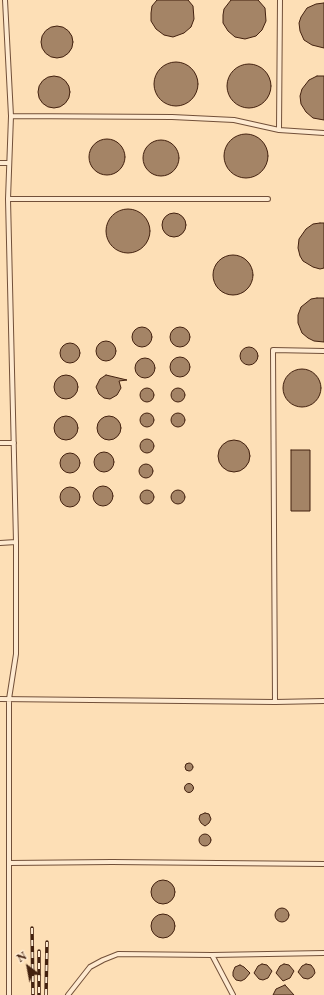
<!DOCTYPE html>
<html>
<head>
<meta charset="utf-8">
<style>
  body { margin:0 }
  #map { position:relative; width:324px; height:995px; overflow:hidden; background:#fddfb6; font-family:"EB Garamond",serif }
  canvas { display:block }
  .north { position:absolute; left:8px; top:947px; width:40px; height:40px; -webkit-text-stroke:3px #feead0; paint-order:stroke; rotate:328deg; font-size:11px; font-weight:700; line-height:16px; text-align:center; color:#43210f }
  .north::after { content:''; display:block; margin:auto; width:14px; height:18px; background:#43210f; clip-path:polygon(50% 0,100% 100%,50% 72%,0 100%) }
</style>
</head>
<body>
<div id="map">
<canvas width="324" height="995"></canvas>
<div class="north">N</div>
</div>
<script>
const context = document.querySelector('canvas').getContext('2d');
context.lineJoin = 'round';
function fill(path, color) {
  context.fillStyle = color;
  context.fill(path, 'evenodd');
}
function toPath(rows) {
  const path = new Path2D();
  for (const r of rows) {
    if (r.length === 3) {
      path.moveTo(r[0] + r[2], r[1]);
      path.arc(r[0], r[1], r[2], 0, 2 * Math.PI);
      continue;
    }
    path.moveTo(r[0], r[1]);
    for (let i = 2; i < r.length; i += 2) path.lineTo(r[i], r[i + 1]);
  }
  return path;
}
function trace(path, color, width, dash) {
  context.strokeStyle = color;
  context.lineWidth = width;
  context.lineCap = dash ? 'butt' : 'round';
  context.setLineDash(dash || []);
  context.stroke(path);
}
const building = toPath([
  [157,0,188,0,193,6,194,19,191,27,184,33,173,37,164,35,156,29,151,21,151,13,152,6,157,0],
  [231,0,258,0,265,8,266,21,262,30,256,36,245,39,235,37,228,31,223,23,223,15,224,9,231,0],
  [324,3,324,48,312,45,304,40,300,31,299,23,301,17,307,8,316,4,324,3],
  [57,42,16],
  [176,84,22],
  [249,86,22],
  [317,76,324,76,324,120,313,118,306,112,301,104,300,96,302,89,309,80,317,76],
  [54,92,16],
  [246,156,22],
  [107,157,18],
  [161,158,18],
  [128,231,22],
  [174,225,12],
  [320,223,324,223,324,268,320,269,313,267,303,261,300,256,298,248,299,239,306,229,313,224,320,223],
  [233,275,20],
  [317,298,324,298,324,342,314,341,308,338,302,333,298,323,298,315,301,307,311,299,317,298],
  [142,337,10],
  [180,337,10],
  [106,351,10],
  [70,353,10],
  [249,356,9],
  [180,367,10],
  [145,368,10],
  [302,388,19],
  [106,375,127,380,119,381,121,388,117,395,110,399,104,398,99,394,96,387,100,379,106,375],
  [66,387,12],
  [147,395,7],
  [178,395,7],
  [178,420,7],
  [147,420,7],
  [66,428,12],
  [109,428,12],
  [147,446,7],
  [234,456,16],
  [291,450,310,450,310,511,291,511,291,450],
  [104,462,10],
  [70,463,10],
  [146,471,7],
  [103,496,10],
  [70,497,10],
  [178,497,7],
  [147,497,7],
  [189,767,4],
  [189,788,4.5],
  [205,813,209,814,211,819,209,823,205,826,201,823,199,819,200,815,205,813],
  [205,840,6],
  [163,892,12],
  [282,915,7],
  [163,926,12],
  [262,964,267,965,272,971,268,978,263,980,259,979,254,973,258,966,262,964],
  [284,964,289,965,294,971,290,978,283,981,276,973,280,966,284,964],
  [306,964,311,965,314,969,315,973,312,977,308,979,303,978,298,972,302,966,306,964],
  [240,965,244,967,250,973,245,979,241,981,236,980,233,976,233,972,235,967,240,965],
  [285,985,294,995,273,995,276,989,285,985]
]);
const lane = toPath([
  [5,0,11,116],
  [279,130,280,0],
  [0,163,9,163],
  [8,199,268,199],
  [0,443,14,443],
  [0,543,16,542],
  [0,699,275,702,324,701],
  [275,702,273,350,324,351],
  [9,863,112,862,324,864],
  [212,955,324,953],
  [9,995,9,699,16,654,16,542,8,199,11,116,172,117,234,120,279,130,324,133],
  [68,995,90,967,103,960,118,954,212,955,233,995]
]);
const rail = toPath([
  [32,928,33,995],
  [39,951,39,995],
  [46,995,47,942]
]);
fill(building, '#a48466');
trace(building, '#43210f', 1);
trace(lane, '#725039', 6);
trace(lane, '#feead0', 4);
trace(rail, '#43210f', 3.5);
trace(rail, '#feead0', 2, [6]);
</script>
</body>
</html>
